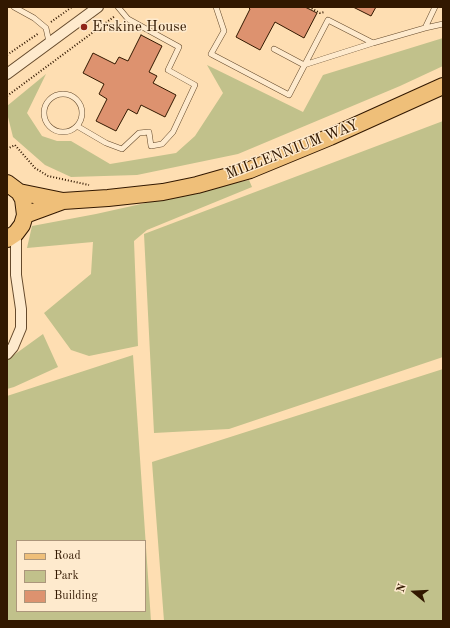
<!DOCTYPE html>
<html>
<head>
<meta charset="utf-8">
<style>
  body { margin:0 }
  #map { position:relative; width:450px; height:628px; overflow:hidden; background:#fedeb2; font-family:"Old Standard TT",serif }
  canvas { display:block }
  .frame { position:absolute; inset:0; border:8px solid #321800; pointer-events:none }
  .legend { position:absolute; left:16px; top:540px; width:130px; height:72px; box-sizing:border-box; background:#feeacd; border:1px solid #ac967b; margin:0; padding:5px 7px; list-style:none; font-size:12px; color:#321800 }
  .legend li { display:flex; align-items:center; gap:8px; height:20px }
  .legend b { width:20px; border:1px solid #ac967b }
  .north { position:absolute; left:394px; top:572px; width:40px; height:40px; -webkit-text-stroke:3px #feeacd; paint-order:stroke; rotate:288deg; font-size:11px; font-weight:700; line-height:16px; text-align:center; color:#321800 }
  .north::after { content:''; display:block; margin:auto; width:14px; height:18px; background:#321800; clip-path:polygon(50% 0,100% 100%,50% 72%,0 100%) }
</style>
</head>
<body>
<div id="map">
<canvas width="450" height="628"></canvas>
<div class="frame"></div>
<ul class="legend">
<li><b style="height:5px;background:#efbf79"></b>Road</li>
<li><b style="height:11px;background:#c1c18b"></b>Park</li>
<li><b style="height:11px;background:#dd926f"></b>Building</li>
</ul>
<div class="north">N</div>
</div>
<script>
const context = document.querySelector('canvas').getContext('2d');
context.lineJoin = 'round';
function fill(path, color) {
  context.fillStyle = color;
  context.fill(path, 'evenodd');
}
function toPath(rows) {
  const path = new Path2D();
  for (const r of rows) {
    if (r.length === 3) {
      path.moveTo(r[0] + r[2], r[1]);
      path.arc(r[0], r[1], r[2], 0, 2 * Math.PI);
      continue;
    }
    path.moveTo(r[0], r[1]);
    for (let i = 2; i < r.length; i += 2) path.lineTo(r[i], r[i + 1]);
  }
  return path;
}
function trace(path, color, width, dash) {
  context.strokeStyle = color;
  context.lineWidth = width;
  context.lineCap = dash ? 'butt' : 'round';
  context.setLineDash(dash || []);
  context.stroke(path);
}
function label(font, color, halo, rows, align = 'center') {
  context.font = font + ' "Old Standard TT",serif';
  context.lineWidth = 3;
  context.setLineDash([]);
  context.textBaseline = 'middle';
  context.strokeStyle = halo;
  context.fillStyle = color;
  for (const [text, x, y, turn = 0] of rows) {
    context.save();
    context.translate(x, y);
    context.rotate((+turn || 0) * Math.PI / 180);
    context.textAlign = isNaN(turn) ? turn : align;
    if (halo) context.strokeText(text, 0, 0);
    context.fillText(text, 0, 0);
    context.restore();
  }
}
const green = toPath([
  [443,38,443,66,400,86,238,154,137,175,71,177,45,165,13,137,7,113,7,106,46,74,27,113,42,136,57,141,71,141,110,164,176,153,195,136,223,93,207,65,303,112,323,75],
  [443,121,443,357,229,429,154,433,144,234],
  [249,180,252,187,147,230,134,241,138,346,89,356,71,350,44,313,91,274,93,242,27,248,32,226,96,214],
  [43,334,58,367,14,387,7,389,7,360],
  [133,355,151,621,7,621,7,396],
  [17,541,145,541,145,611,17,611],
  [443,369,443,621,164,621,152,462]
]);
const building = toPath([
  [248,7,305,7,317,13,304,38,275,22,260,50,236,37,250,9,248,7],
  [353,7,376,7,371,16,353,7],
  [141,35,162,46,149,72,157,76,153,83,176,95,165,117,141,105,137,114,128,109,116,131,96,121,107,99,99,94,104,84,83,73,93,53,115,64,119,57,128,61,141,35]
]);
const path = toPath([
  [309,7,320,13,325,12],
  [51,22,72,7],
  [7,55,39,33],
  [7,96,115,16],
  [7,149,15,145,35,168,48,176,89,185]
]);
const service = toPath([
  [14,7,34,18,46,28,49,42],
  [216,7,224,31,211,54,289,95,328,20,373,43,425,28,435,7],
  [425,28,443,24],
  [274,49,304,65,373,43],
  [63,113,19],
  [77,126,106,143,122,149,139,133,149,132,151,146,162,144,173,132,195,85,168,70,179,47,128,19,118,7]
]);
const minor = toPath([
  [7,74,98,7],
  [7,354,13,347,21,328,21,309,16,275,16,233]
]);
const primary = toPath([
  [7,183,19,192,23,199,25,215,22,225,16,233,7,239],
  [19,192,63,201,108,198,163,192,197,185,250,170,330,137,443,86],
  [25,215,63,201]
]);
const markers = [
  [84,27,4,"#8f2418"]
];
const poiNames = [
  ["Erskine House",92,27]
];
const streetNames = [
  ["MILLENNIUM WAY",292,150,-21]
];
fill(green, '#c1c18b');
fill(building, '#dd926f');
trace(building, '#321800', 1);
trace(service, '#654a2c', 6);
trace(minor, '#654a2c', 12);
trace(primary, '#321800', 18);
trace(path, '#321800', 2, [1, 2]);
trace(service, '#feeacd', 5);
trace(minor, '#feeacd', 10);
trace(primary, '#efbf79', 16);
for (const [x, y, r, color] of markers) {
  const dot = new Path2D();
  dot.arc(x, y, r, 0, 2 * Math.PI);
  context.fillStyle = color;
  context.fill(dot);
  trace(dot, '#feeacd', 1.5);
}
label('15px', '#321800', '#feeacd', poiNames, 'left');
label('15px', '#321800', '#feeacd', streetNames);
</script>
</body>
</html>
